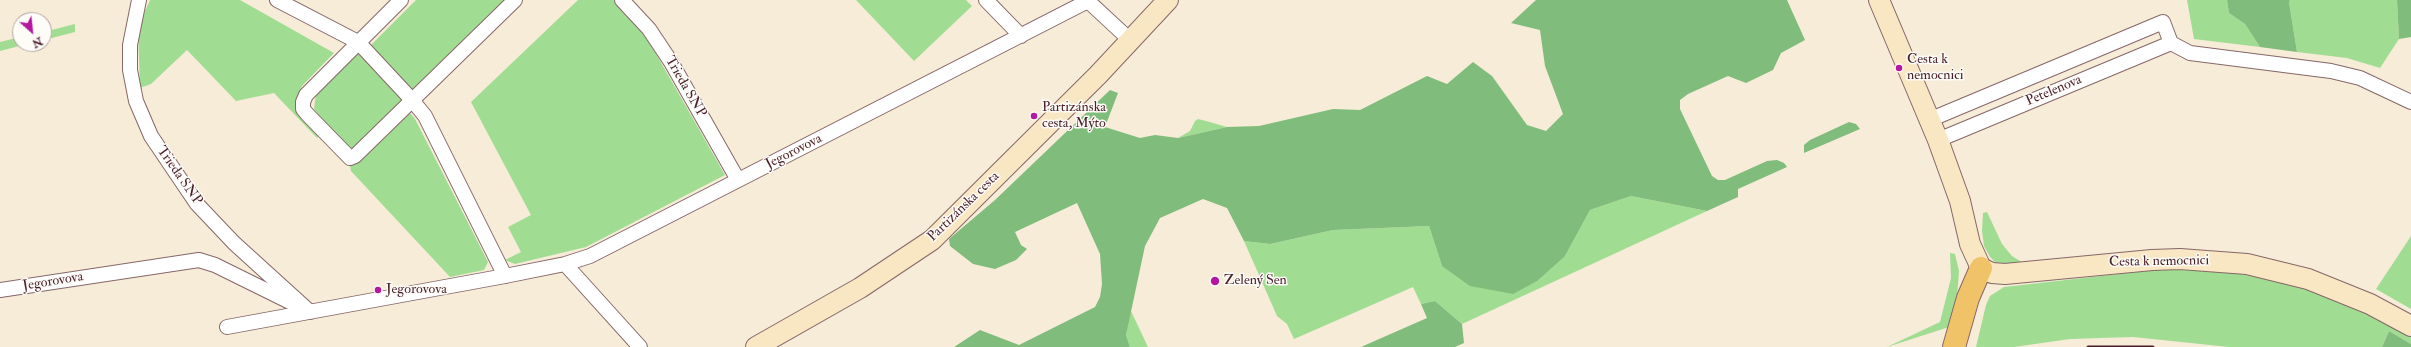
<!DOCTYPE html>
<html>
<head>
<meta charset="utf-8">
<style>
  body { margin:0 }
  #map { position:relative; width:2411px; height:347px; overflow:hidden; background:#f6ecd8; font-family:"IM FELL Double Pica",serif }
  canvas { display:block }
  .north { position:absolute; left:12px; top:12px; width:40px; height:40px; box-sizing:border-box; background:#fdfcf7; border:1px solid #b5a4a5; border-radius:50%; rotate:153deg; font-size:11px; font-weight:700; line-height:16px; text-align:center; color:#4a1f2b }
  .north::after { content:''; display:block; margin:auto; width:14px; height:18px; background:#b5179e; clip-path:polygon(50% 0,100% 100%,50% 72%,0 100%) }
</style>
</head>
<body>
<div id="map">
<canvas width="2411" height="347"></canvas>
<div class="north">N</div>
</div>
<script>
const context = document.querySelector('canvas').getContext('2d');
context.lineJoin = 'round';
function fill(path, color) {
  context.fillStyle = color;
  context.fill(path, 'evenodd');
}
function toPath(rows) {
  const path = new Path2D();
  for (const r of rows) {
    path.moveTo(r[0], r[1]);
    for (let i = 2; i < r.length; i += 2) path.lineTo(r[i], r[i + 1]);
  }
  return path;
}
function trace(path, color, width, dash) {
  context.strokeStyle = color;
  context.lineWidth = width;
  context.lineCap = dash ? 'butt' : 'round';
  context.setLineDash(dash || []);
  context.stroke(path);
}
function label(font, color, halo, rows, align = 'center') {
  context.font = font + ' "IM FELL Double Pica",serif';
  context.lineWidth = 3;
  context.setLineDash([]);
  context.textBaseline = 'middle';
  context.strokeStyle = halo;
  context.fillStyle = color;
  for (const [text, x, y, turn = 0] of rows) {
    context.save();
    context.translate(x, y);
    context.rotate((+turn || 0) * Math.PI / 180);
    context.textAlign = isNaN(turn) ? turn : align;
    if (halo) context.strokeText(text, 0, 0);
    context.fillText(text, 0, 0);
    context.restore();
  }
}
const green = toPath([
  [150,0,240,0,334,53,302,86,296,99,298,110,319,135,317,138,274,93,236,101,187,50,151,84,140,88,138,27],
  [416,0,508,0,401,102,415,119,488,262,484,270,450,277,351,171,347,149,314,109,316,94,355,54,371,45],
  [578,0,614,0,647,38,725,175,586,247,515,264,505,260,521,252,508,227,531,215,471,102],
  [856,0,966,0,972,6,914,61],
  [2187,0,2227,0,2229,13,2245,24,2260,47,2194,39],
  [2290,0,2397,0,2399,39,2380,68,2347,58,2297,52,2289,2],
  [75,24,75,32,44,40,44,32],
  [20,37,20,44,27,44,0,51,0,42],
  [1198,119,1206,121,1227,127,1178,138,1190,131,1195,121],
  [1631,196,1707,211,1462,324,1435,301,1421,304,1413,287,1294,339,1287,324,1277,316,1244,241,1270,244,1333,230,1429,226,1442,266,1565,256,1590,210],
  [1987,212,2002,244,2012,256,2025,264,2010,266,1997,264,1990,257,1984,246,1982,231,1983,213],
  [2411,236,2411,309,2376,289],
  [1950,253,1955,254,1959,271,1957,298,1949,327,1887,347,1940,322,1951,278],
  [2163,269,2237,273,2288,284,2336,298,2411,336,2411,344,2389,331,2382,347,2229,347,2133,337,2070,339,2014,347,1976,347,1986,305,1990,296,2004,287],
  [1130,309,1148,347,1130,347,1126,335]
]);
const forest = toPath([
  [1536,0,1787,0,1805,40,1781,53,1773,70,1746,83,1728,76,1688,94,1680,100,1680,109,1712,176,1718,180,1725,180,1767,161,1777,160,1784,163,1787,167,1738,189,1738,197,1707,211,1631,196,1590,210,1565,256,1537,281,1513,294,1470,286,1442,266,1429,226,1333,230,1270,244,1244,241,1227,208,1203,199,1160,218,1145,246,1126,335,1130,347,954,347,980,330,1019,345,1095,307,1100,297,1102,284,1100,254,1077,203,1015,232,1021,245,1027,249,1016,260,995,269,973,264,950,246,949,239,995,200,1110,90,1118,93,1105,127,1140,138,1155,135,1178,138,1227,127,1259,126,1333,109,1360,110,1427,76,1447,84,1473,62,1492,76,1527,125,1546,131,1563,114,1545,66,1540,30,1511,23],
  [2227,0,2290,0,2289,2,2297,52,2260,47,2245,24,2229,13],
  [2397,0,2411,0,2411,37,2399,39],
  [1849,122,1856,124,1860,129,1804,153,1804,145,1810,140],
  [1435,301,1462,324,1464,343,1455,347,1361,347,1427,318,1421,304],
  [2389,331,2411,344,2411,347,2382,347]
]);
const street = toPath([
  [139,0,130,45,130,70,136,101,151,136,197,204,234,243,310,312],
  [277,0,358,42,412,100,425,116,505,276],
  [401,0,306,95,303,102,303,109,308,115,350,158,355,156,515,0],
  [622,0,649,29,671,62,738,180],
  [986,0,1021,36],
  [1929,120,2163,22,2171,43,2190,53,2331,71,2360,78,2411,102],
  [1938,140,2171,43],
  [565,264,640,347],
  [0,290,199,260,215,265,290,302],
  [227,327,505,276,565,264,590,256,1088,1,1130,40]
]);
const secondary = toPath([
  [1879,0,1938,140,1960,201,1970,244,1981,268,1992,273,2005,274,2152,260,2180,259,2247,264,2308,279,2370,304,2411,326],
  [756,347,860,288,932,240,1098,75,1168,0]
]);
const highway = toPath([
  [1954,347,1968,298,1981,268]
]);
const rail = toPath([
  [2088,347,2153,347]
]);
const markers = [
  [1899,68,4,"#b5179e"],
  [1034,116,4,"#b5179e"],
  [1215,281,5,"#b5179e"],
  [378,290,4,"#b5179e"]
];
const poiNames = [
  ["Cesta k",1907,60],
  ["nemocnici",1907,76],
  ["Partizánska",1042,108],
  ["cesta, Mýto",1042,124],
  ["Zelený Sen",1224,281],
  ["Jegorovova",386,290]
];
const streetNames = [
  ["Trieda SNP",685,87,60],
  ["Petelenova",2054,91,-23],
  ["Jegorovova",794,152,-27],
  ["Trieda SNP",179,176,55],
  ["Partizánska cesta",964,207,-44],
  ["Cesta k nemocnici",2159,262,-1],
  ["Jegorovova",53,282,-9]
];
fill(green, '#a0dd92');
fill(forest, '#80bc7c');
trace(street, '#866768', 16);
trace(secondary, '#866768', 22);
trace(highway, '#866768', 24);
trace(street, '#fff', 14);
trace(secondary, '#f9e7c3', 20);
trace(highway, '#f1c369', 22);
trace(rail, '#4a1f2b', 3);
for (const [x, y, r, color] of markers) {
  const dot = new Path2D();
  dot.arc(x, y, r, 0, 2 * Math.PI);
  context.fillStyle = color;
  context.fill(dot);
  trace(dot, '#fdfcf7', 1.5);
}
label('14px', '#4a1f2b', '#fdfcf7', poiNames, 'left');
label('14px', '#4a1f2b', '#fdfcf7', streetNames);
</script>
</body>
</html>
